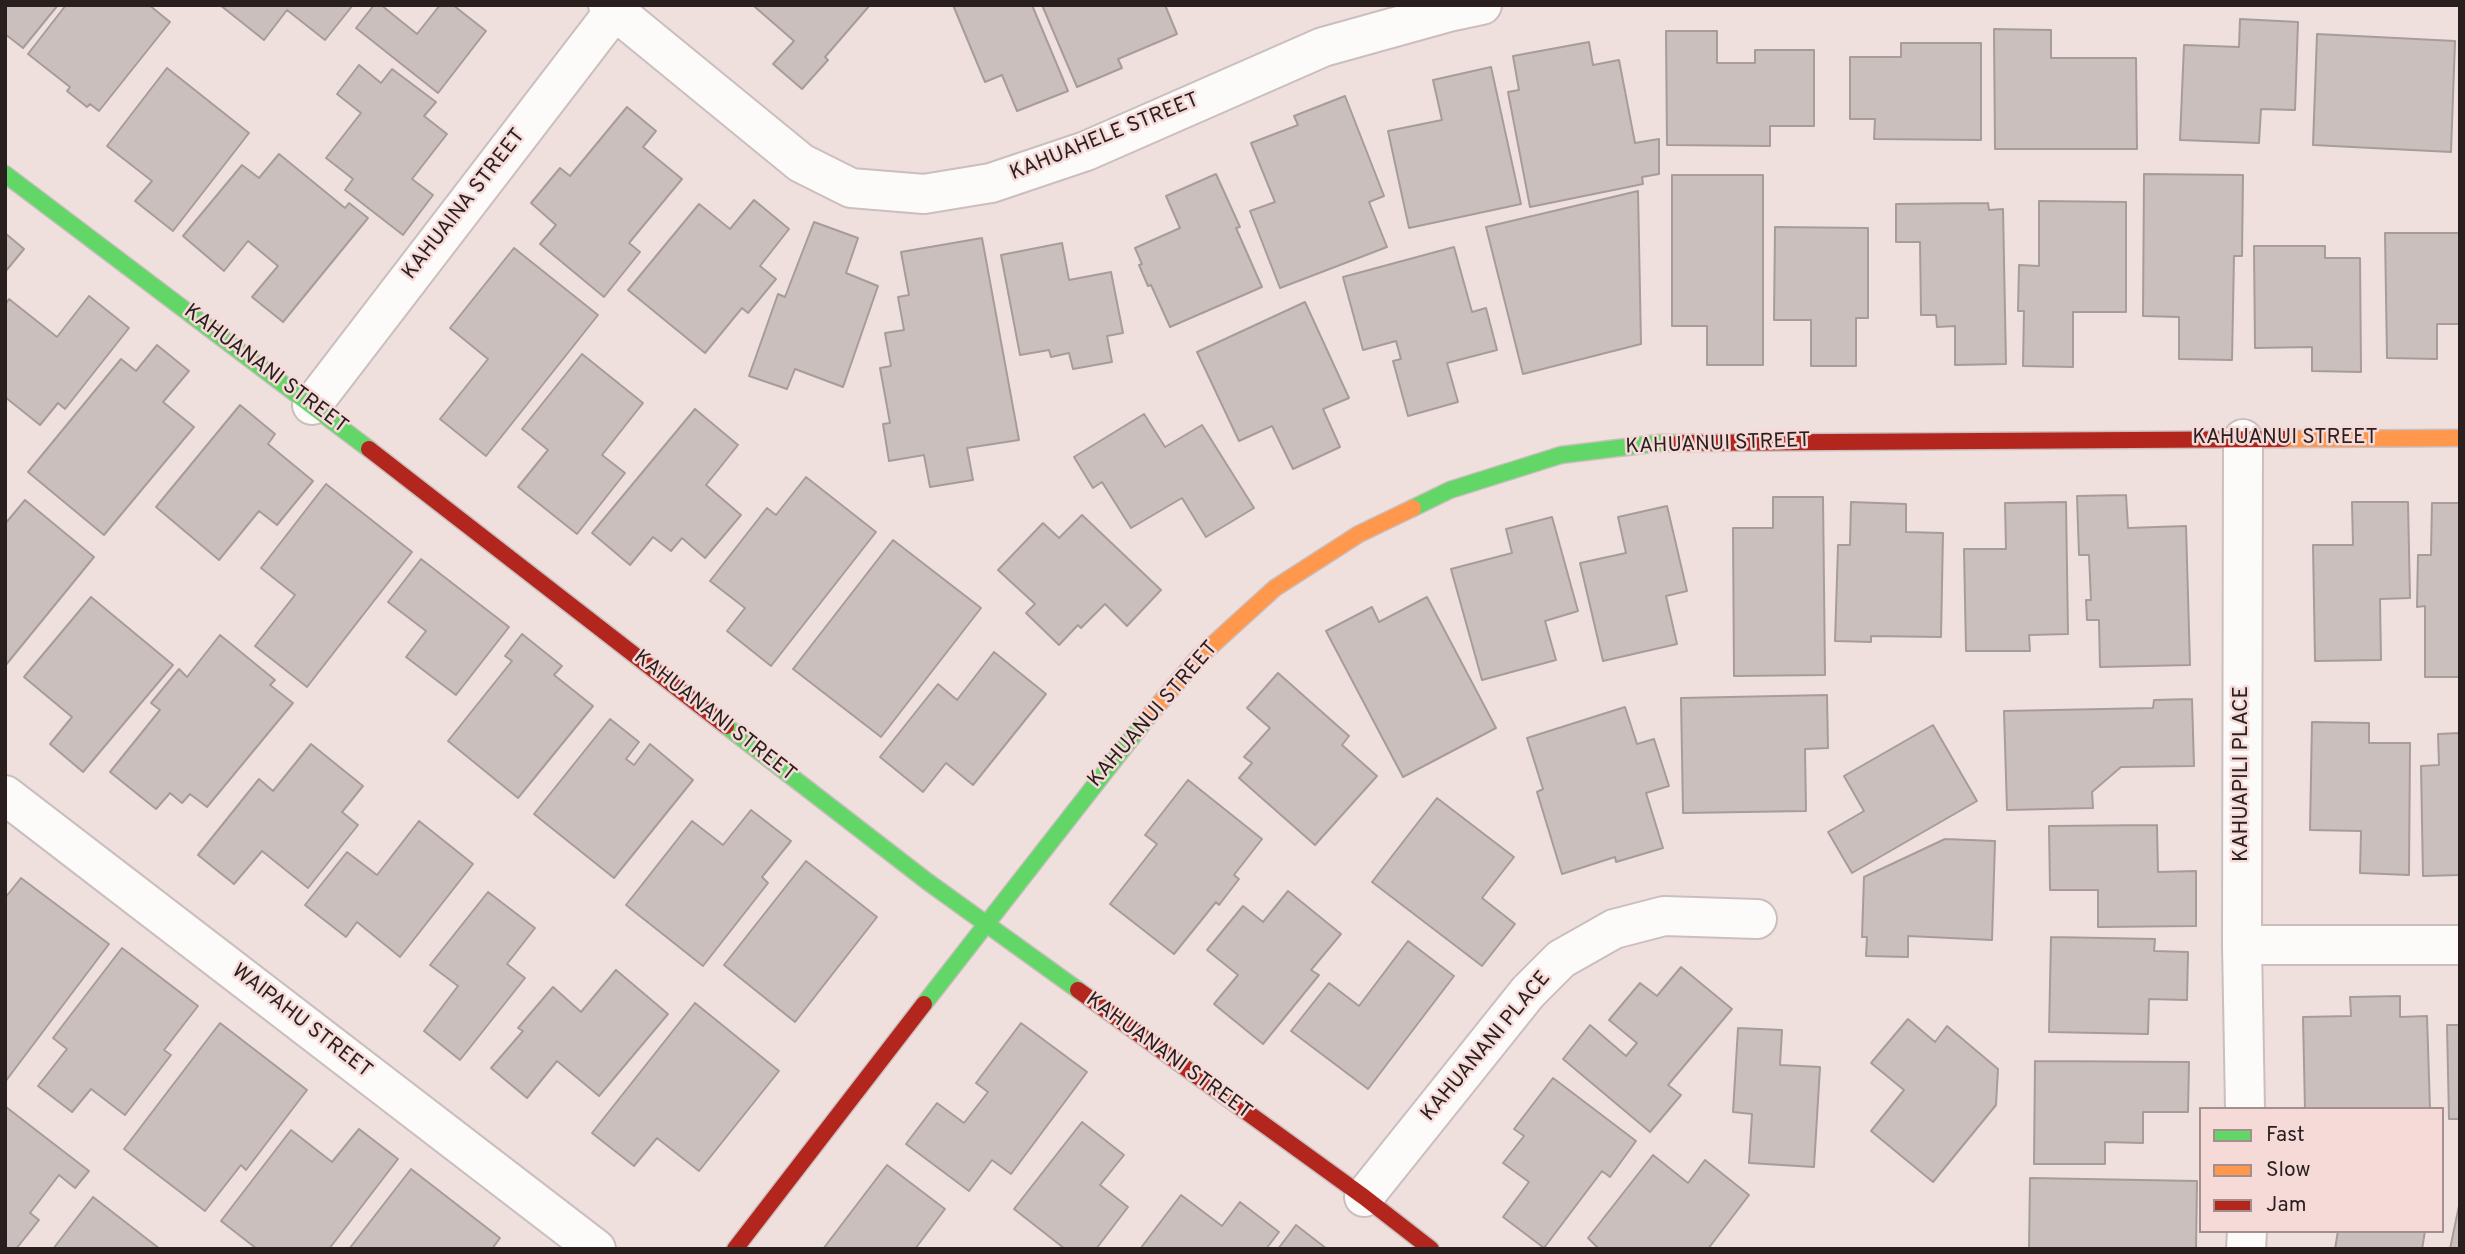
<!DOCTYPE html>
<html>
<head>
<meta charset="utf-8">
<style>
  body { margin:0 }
  #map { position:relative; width:2465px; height:1254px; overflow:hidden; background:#efe0de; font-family:Overpass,sans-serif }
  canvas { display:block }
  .frame { position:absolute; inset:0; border:7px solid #291f1f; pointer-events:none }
  .legend { position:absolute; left:2199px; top:1107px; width:245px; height:126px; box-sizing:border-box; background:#f5dad8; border:2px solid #a38f8e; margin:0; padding:9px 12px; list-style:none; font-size:21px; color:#291f1f }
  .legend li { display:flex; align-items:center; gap:14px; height:35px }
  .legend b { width:35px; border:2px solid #a38f8e }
</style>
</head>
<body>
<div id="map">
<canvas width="2465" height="1254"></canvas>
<div class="frame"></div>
<ul class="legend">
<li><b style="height:9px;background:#63d668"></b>Fast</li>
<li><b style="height:9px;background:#ff974d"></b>Slow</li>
<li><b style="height:9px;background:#b3261e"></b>Jam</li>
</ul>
</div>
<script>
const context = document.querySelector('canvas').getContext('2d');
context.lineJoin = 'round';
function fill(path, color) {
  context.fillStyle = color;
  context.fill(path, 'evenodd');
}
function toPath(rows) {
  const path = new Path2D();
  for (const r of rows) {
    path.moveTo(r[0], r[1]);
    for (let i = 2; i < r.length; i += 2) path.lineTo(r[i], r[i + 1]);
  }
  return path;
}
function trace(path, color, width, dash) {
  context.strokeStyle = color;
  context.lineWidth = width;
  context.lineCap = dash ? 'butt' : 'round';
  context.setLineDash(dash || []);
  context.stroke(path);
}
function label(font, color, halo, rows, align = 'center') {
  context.font = font + ' Overpass,sans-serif';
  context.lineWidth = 5;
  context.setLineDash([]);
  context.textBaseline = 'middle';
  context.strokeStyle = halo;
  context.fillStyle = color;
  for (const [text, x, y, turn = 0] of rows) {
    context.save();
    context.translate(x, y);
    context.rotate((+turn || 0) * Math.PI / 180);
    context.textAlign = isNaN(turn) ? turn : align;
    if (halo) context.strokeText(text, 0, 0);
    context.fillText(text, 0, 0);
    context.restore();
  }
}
const building = toPath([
  [5,5,58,5,23,48,5,34,5,5],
  [66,5,149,5,170,22,99,111,90,104,87,107,67,91,70,87,28,54,66,5],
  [220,5,353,5,325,40,287,10,264,40,220,5],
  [374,5,381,5,417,34,440,5,453,5,486,31,438,93,356,28,374,5],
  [757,5,870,5,825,57,828,60,802,89,773,64,794,41,755,7,757,5],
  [953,5,1032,5,1068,91,1017,111,1002,75,985,82,953,5],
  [1042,5,1165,5,1177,34,1118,59,1122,68,1077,87,1042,5],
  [2240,19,2298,22,2295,110,2261,109,2259,143,2180,140,2184,45,2239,47,2240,19],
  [1994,29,2051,30,2051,58,2136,58,2137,149,1995,149,1994,29],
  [1666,31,1717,31,1717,63,1755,63,1755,50,1814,50,1814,126,1770,126,1770,146,1667,145,1666,31],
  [2317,34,2455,41,2451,152,2313,145,2317,34],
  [1589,42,1593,65,1619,60,1635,143,1659,139,1659,174,1642,177,1643,184,1530,207,1508,92,1519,90,1513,56,1589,42],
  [1901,43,1981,43,1981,140,1874,139,1875,119,1850,119,1850,57,1901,57,1901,43],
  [359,65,381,83,392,69,436,102,424,116,447,134,412,179,433,195,403,235,345,190,353,179,326,158,361,113,337,94,359,65],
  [1491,67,1521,204,1409,228,1388,131,1442,120,1433,80,1491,67],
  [167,68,249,133,173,231,135,201,152,181,107,146,167,68],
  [1345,96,1384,196,1369,202,1387,247,1280,288,1250,211,1275,202,1251,143,1298,125,1294,116,1345,96],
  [627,107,656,131,643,147,682,179,629,243,640,252,604,297,540,244,556,225,531,203,560,168,570,176,627,107],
  [279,154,345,208,349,203,368,218,283,322,252,297,278,266,248,241,224,271,183,236,242,165,259,178,279,154],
  [1216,174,1240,227,1236,228,1262,287,1170,327,1151,285,1148,286,1139,265,1142,264,1135,248,1180,228,1166,196,1216,174],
  [2144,174,2243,175,2242,256,2234,256,2232,360,2179,359,2179,317,2143,316,2144,174],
  [1672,175,1763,175,1763,365,1707,365,1707,326,1672,326,1672,175],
  [1638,191,1641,344,1523,374,1486,227,1638,191],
  [754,200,789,229,760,266,776,279,748,313,742,308,705,353,628,290,699,204,730,229,754,200],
  [2039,201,2126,202,2126,312,2073,312,2073,367,2023,366,2024,311,2018,311,2019,265,2039,266,2039,201],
  [1988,203,1989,210,2003,209,2006,364,1955,365,1955,326,1937,327,1936,315,1921,315,1920,242,1896,242,1896,204,1988,203],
  [814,222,858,238,846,273,878,286,843,387,795,369,787,389,749,376,778,294,785,297,814,222],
  [1775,227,1868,228,1868,318,1856,318,1856,366,1811,366,1811,320,1774,320,1775,227],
  [5,233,24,249,5,272,5,233],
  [2385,233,2460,233,2460,324,2437,324,2437,359,2387,358,2385,233],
  [982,238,1019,440,967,448,973,480,930,487,924,455,889,461,883,424,890,423,880,368,891,366,885,333,904,330,898,297,909,295,901,252,982,238],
  [1062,243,1069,280,1111,272,1123,333,1107,336,1112,362,1073,369,1069,353,1051,357,1049,350,1020,355,1001,255,1062,243],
  [2254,246,2325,246,2325,258,2360,258,2361,372,2312,371,2312,347,2255,348,2254,246],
  [1454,247,1472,312,1486,308,1497,350,1447,363,1458,402,1408,416,1393,361,1401,359,1396,341,1363,350,1343,277,1454,247],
  [514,248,598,315,486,456,440,419,488,359,450,328,514,248],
  [89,296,129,328,65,409,58,403,40,425,5,397,5,305,9,299,57,337,89,296],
  [1305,302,1349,398,1323,409,1340,447,1293,469,1272,426,1239,441,1197,352,1305,302],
  [157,345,189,371,163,402,194,427,104,535,28,472,121,359,136,371,157,345],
  [582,354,643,403,602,455,625,473,577,534,518,487,548,450,522,429,582,354],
  [240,405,275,434,268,444,313,481,277,525,259,511,219,560,156,507,240,405],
  [695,409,738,445,706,485,741,515,705,558,682,538,671,551,653,537,630,565,592,533,695,409],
  [1144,414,1165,447,1202,425,1254,508,1206,537,1182,498,1131,528,1102,482,1093,488,1074,457,1144,414],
  [806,477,876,532,771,666,727,631,745,608,710,581,767,508,776,515,806,477],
  [326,484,412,552,307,687,255,646,295,595,261,568,326,484],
  [2126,495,2128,528,2186,526,2190,665,2100,667,2099,620,2087,620,2086,600,2091,600,2089,555,2079,555,2077,496,2126,495],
  [1773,497,1823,497,1825,675,1734,676,1733,528,1773,528,1773,497],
  [25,500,94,557,5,666,5,524,25,500],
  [1851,502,1906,504,1906,532,1943,533,1941,637,1871,636,1871,642,1835,641,1838,545,1850,545,1851,502],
  [2066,502,2068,634,2029,635,2030,651,1966,651,1964,549,2006,549,2005,503,2066,502],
  [2352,502,2408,502,2410,598,2380,599,2381,660,2315,661,2313,545,2353,545,2352,502],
  [2432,503,2460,503,2460,677,2425,677,2425,606,2417,607,2418,555,2431,555,2432,503],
  [1667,506,1687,591,1666,596,1677,644,1603,661,1580,563,1626,553,1618,517,1667,506],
  [1082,515,1161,590,1127,626,1105,604,1081,628,1078,625,1059,645,1026,613,1035,604,998,570,1043,523,1059,538,1082,515],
  [1552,517,1578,611,1545,621,1556,660,1482,680,1451,569,1512,553,1506,529,1552,517],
  [893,540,981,608,881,737,793,669,893,540],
  [421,559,509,627,456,695,406,657,426,631,388,602,421,559],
  [91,597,173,665,83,772,50,744,72,717,24,677,91,597],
  [1427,597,1496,728,1403,777,1326,631,1372,607,1379,622,1427,597],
  [522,634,562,666,554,675,593,706,518,798,448,741,512,661,505,656,522,634],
  [220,635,275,680,270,685,293,703,207,807,190,794,182,803,170,793,156,809,110,772,160,710,151,703,179,669,187,677,220,635],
  [994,652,1046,694,973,785,946,763,923,792,880,757,938,684,957,700,994,652],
  [1278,673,1349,736,1342,745,1377,776,1315,845,1239,778,1252,763,1244,757,1270,728,1247,708,1278,673],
  [1827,695,1828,748,1805,749,1806,811,1683,813,1681,698,1827,695],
  [2192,699,2194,766,2121,767,2092,792,2093,808,2007,810,2004,711,2153,708,2154,700,2192,699],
  [1625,707,1637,744,1654,739,1669,786,1646,793,1663,848,1616,862,1615,857,1562,874,1537,792,1543,789,1527,738,1625,707],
  [610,719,639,742,626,759,634,765,650,744,693,780,614,878,534,814,610,719],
  [2312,722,2369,723,2369,743,2410,743,2409,875,2360,873,2361,831,2310,830,2312,722],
  [1933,725,1977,801,1852,873,1828,832,1864,811,1844,776,1933,725],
  [2460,733,2460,875,2423,876,2421,766,2439,765,2438,734,2460,733],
  [311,744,363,786,342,812,358,825,308,888,262,851,234,884,198,855,259,779,273,791,311,744],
  [1188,780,1262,839,1234,875,1239,879,1219,905,1216,902,1174,954,1110,904,1157,844,1145,835,1188,780],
  [1437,798,1514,857,1482,898,1515,924,1482,966,1372,882,1437,798],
  [751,810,791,841,762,877,768,883,703,966,626,905,692,821,723,845,751,810],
  [419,821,473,864,400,957,357,922,346,937,305,905,347,852,377,875,419,821],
  [2157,825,2158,872,2196,871,2196,926,2098,927,2098,890,2050,890,2049,826,2157,825],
  [1945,839,1995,841,1992,940,1908,936,1908,957,1866,956,1867,937,1862,937,1864,877,1945,839],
  [806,861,877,917,795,1022,724,965,806,861],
  [21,878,109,944,5,1082,5,898,21,878],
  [1288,891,1341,934,1311,970,1319,975,1263,1044,1214,1004,1238,975,1207,950,1243,906,1263,922,1288,891],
  [488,892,535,928,507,964,525,978,460,1060,424,1031,458,986,430,965,488,892],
  [2051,937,2155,939,2154,951,2188,952,2187,1000,2149,999,2148,1034,2049,1032,2051,937],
  [1408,941,1454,976,1368,1089,1291,1031,1329,983,1359,1006,1408,941],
  [122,948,198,1006,164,1050,171,1055,125,1115,91,1089,72,1112,38,1086,67,1049,53,1038,122,948],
  [1681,967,1732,1009,1668,1085,1681,1095,1650,1132,1563,1059,1590,1025,1626,1056,1637,1043,1609,1020,1640,983,1657,996,1681,967],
  [616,970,668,1014,599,1096,557,1061,527,1098,491,1068,523,1031,518,1028,553,987,581,1012,616,970],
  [2400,996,2400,1017,2427,1016,2430,1109,2305,1109,2303,1017,2351,1016,2350,997,2400,996],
  [695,1003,779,1071,699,1171,657,1138,634,1166,592,1133,695,1003],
  [1908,1019,1935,1042,1947,1026,1998,1069,1996,1105,1933,1182,1871,1131,1904,1090,1871,1063,1908,1019],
  [220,1023,307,1090,246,1170,241,1165,205,1211,124,1149,220,1023],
  [1021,1023,1087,1072,1011,1174,992,1160,969,1191,906,1144,937,1103,964,1123,988,1092,976,1083,1021,1023],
  [2447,1025,2460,1025,2460,1119,2449,1119,2447,1025],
  [1738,1028,1782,1030,1780,1065,1820,1067,1814,1167,1749,1163,1752,1114,1733,1112,1738,1028],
  [2035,1061,2189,1062,2188,1112,2143,1112,2143,1143,2105,1142,2105,1164,2034,1164,2035,1061],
  [1553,1078,1636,1141,1610,1177,1602,1171,1544,1248,1503,1217,1529,1182,1503,1163,1524,1136,1514,1129,1553,1078],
  [6,1107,89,1171,75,1188,59,1175,30,1213,39,1220,16,1249,5,1249,6,1107],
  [1082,1122,1124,1155,1100,1185,1128,1207,1096,1249,1065,1249,1014,1209,1082,1122],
  [359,1129,398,1159,329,1249,257,1249,221,1221,291,1130,332,1162,359,1129],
  [1653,1155,1688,1183,1705,1160,1749,1195,1708,1249,1599,1249,1588,1238,1653,1155],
  [887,1165,945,1209,915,1249,823,1249,887,1165],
  [411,1169,500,1238,492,1249,349,1249,411,1169],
  [2030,1178,2197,1181,2196,1249,2029,1249,2030,1178],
  [1181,1195,1222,1226,1240,1202,1279,1232,1266,1249,1140,1249,1181,1195],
  [93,1197,160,1249,53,1249,93,1197],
  [2460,1201,2460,1249,2450,1249,2460,1201],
  [1296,1225,1327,1249,1278,1249,1296,1225],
  [2338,1231,2425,1231,2422,1249,2335,1249,2338,1231]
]);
const street = toPath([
  [608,5,801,163,851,188,924,194,991,183,1086,151,1323,47,1449,12,1482,5],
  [312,405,619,5],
  [2243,439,2242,945,2245,1109],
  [5,795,596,1249],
  [2242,945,2460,945],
  [1364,1197,1528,992,1561,959,1614,929,1664,916,1757,919],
  [2246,1249,2247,1231]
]);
const fast = toPath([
  [5,174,369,449],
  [1413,508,1450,490,1561,455,1659,443,1679,443],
  [726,726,928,882,1078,990],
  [924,1004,1148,717]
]);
const slow = toPath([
  [2284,439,2460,438],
  [1148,717,1198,658,1275,588,1359,534,1413,508]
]);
const jam = toPath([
  [1679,443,2284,439],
  [369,449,726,726],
  [1078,990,1364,1197,1431,1249],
  [735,1249,924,1004]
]);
const streetNames = [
  ["KAHUAHELE STREET",1105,138,-22],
  ["KAHUAINA STREET",465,205,-52],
  ["KAHUANANI STREET",265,370,37],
  ["KAHUANUI STREET",2285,439],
  ["KAHUANUI STREET",1718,445,-2],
  ["KAHUANUI STREET",1154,715,-49],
  ["KAHUANANI STREET",714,717,38],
  ["KAHUAPILI PLACE",2243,774,-90],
  ["WAIPAHU STREET",301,1022,38],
  ["KAHUANANI PLACE",1487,1047,-50],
  ["KAHUANANI STREET",1168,1057,36]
];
fill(building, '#cbbfbe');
trace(building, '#a69c9a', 2);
trace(street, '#cabebe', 42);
trace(fast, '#cabebe', 19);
trace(slow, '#cabebe', 19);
trace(jam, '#cabebe', 19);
trace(street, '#fdfafa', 38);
trace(fast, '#63d668', 16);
trace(slow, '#ff974d', 16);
trace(jam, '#b3261e', 16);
label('21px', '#291f1f', '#f5dad8', streetNames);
</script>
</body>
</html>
